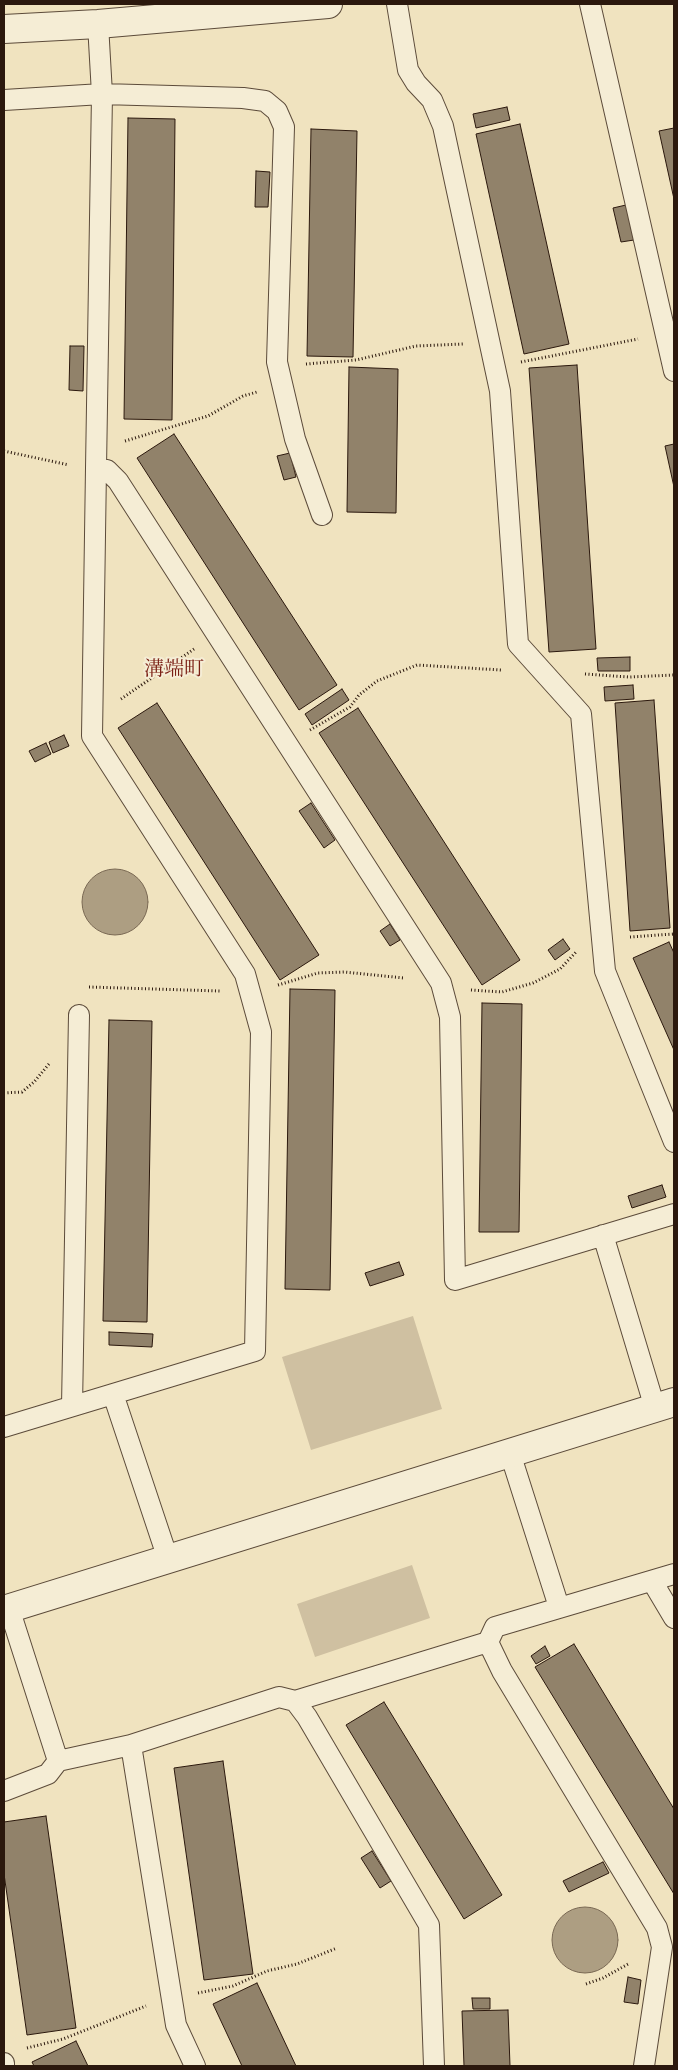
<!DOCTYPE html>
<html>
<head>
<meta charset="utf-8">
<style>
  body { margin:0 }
  #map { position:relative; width:678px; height:2070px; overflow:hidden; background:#f0e3bf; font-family:"IM FELL English",serif }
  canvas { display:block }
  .frame { position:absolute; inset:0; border:5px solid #2b180d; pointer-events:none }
</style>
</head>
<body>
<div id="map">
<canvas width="678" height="2070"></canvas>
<div class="frame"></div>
</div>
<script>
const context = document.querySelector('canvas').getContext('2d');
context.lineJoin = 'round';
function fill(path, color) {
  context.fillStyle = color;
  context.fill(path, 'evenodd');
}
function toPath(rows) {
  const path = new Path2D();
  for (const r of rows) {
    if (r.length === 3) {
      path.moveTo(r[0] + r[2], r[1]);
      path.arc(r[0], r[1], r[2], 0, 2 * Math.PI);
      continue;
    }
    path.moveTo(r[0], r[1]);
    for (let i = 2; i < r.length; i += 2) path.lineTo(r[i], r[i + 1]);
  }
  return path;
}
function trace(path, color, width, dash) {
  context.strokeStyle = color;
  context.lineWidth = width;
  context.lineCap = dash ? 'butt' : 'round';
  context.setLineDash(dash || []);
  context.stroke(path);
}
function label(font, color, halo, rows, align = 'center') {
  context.font = font + ' "IM FELL English","Noto Serif JP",serif';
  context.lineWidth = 4;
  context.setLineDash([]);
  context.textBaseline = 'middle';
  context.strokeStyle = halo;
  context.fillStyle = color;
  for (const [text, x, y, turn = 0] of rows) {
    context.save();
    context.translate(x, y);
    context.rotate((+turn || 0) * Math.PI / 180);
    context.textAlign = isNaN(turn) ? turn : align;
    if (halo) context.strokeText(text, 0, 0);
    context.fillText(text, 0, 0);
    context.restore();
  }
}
const green = toPath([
  [413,1316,442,1409,311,1450,282,1357],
  [412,1565,430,1618,315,1657,297,1604]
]);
const water = toPath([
  [115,902,33],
  [585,1940,33]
]);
const building = toPath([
  [507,107,510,120,476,128,473,114,507,107],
  [128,118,175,119,172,420,124,419,128,118],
  [520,124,569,344,524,354,476,134,520,124],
  [674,128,674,199,659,131,674,128],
  [311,129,357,131,353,357,307,356,311,129],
  [256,171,270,172,268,207,255,207,256,171],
  [626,205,634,240,621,242,613,208,626,205],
  [70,346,84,346,83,391,69,390,70,346],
  [577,365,596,649,549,652,529,368,577,365],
  [349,367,398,369,396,513,347,512,349,367],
  [174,434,337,685,299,710,137,458,174,434],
  [674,444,674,487,665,446,674,444],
  [290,453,296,477,284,480,277,456,290,453],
  [630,657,630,671,598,671,597,658,630,657],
  [633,685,634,699,605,701,604,687,633,685],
  [342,689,349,700,312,725,305,714,342,689],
  [654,700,670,928,630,931,615,703,654,700],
  [157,703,319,955,280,980,118,728,157,703],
  [358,708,520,960,482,985,319,733,358,708],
  [64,735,69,746,53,753,49,742,64,735],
  [46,743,51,754,35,762,29,751,46,743],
  [311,803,335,840,324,848,299,811,311,803],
  [390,924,400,940,390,946,380,931,390,924],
  [563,939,570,949,555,960,548,950,563,939],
  [669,942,674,953,674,1050,633,958,669,942],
  [290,989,335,990,330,1290,285,1289,290,989],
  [482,1003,522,1004,519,1232,479,1232,482,1003],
  [109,1020,152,1021,147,1322,103,1321,109,1020],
  [662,1185,666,1197,632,1208,628,1196,662,1185],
  [399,1262,404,1275,370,1286,365,1273,399,1262],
  [109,1332,153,1334,152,1347,109,1345,109,1332],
  [574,1644,674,1809,674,1894,535,1667,574,1644],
  [545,1646,550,1656,536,1664,531,1656,545,1646],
  [384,1702,502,1895,464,1919,346,1725,384,1702],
  [223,1761,253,1974,204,1980,174,1768,223,1761],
  [46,1816,76,2028,27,2035,4,1874,4,1822,46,1816],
  [372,1851,391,1881,380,1888,361,1858,372,1851],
  [603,1862,609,1873,569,1892,563,1881,603,1862],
  [628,1977,641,1980,638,2004,624,2002,628,1977],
  [257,1983,296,2066,242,2066,213,2004,257,1983],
  [472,1998,490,1998,490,2009,473,2009,472,1998],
  [508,2010,510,2066,464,2066,462,2011,508,2010],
  [76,2041,88,2066,34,2066,32,2062,76,2041]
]);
const path = toPath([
  [521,362,638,339],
  [306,364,356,360,416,346,463,344],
  [125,441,208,416,243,396,257,392],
  [4,451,69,465],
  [585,674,629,677,674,675],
  [121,699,194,649],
  [310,730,350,707,359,695,377,681,417,665,501,670],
  [630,937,674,934],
  [278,985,318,973,344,972,404,978],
  [89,987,220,991],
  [471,990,502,992,533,983,560,969,576,952],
  [4,1093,22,1092,34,1082,49,1064],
  [586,1984,603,1978,630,1963],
  [198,1993,233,1986,267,1971,297,1964,337,1948],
  [27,2048,63,2039,146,2006]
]);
const service = toPath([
  [397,4,408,70,416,83,432,100,443,126,500,391,518,644,581,714,605,971,674,1142],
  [590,4,674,371],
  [98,24,102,94,96,468,107,470,118,481,441,983,450,1017,455,1280,674,1214],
  [4,100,102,94,243,98,265,101,277,111,284,127,277,362,295,439,322,515],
  [603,1235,655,1408],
  [113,1394,168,1559],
  [72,1406,79,1015],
  [4,1427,255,1351,261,1032,245,974,92,736,96,468],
  [510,1453,559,1607],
  [652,1581,674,1618],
  [9,1608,58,1761,131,1745,279,1697,295,1701,307,1717,429,1925,434,2066],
  [295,1701,488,1642],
  [131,1745,176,2025,195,2066],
  [4,1791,48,1774,58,1761],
  [4,2063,4,2066],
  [644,2066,662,1947,657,1928,502,1671,488,1642,495,1627,674,1574]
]);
const minor = toPath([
  [4,29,98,24,328,4]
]);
const tertiary = toPath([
  [4,1610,674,1402]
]);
const neighbourhoodNames = [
  ["溝端町",174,671]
];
fill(green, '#cfc0a1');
fill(water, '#ad9e82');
trace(water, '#796853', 1);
fill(building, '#91826a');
trace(building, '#2b180d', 1);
trace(service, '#5c4b3a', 22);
trace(minor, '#5c4b3a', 30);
trace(tertiary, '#5c4b3a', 30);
trace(path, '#2b180d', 3, [1, 2.5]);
trace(service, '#f5edd5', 20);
trace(minor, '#f5edd5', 28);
trace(tertiary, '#f5edd5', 28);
label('20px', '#7a1f14', '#f5edd5', neighbourhoodNames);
</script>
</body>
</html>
